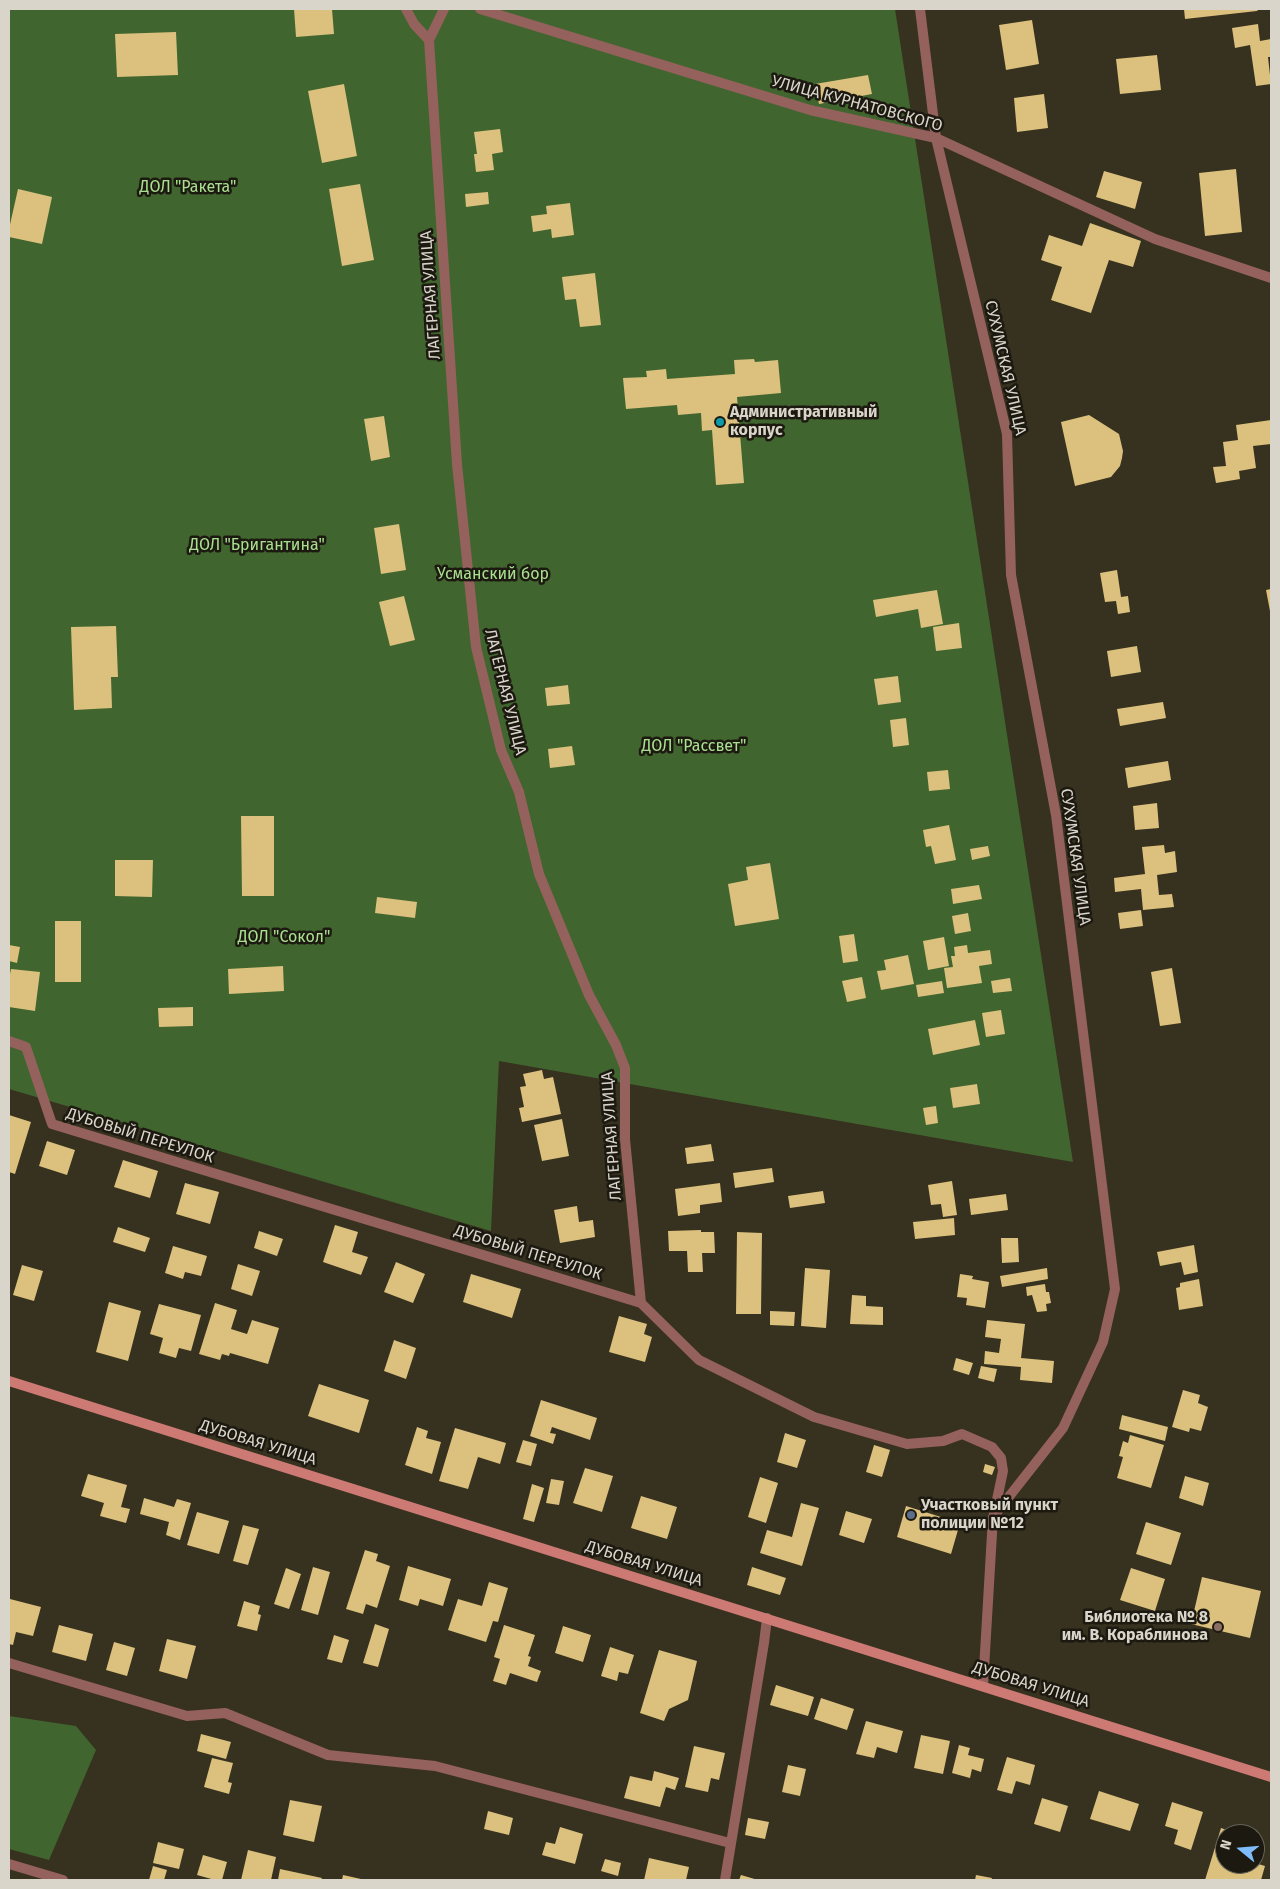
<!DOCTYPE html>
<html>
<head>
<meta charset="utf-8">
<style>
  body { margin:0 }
  #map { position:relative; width:1280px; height:1889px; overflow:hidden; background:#37311f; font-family:"Fira Sans",sans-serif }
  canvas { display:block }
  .frame { position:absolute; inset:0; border:10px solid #dad5cb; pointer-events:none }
  .north { position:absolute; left:1215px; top:1824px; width:50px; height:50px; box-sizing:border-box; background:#1c1911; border:1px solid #68645b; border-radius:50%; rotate:287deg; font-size:14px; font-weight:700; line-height:20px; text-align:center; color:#dad5cb }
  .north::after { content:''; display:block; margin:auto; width:18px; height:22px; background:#7ebdf9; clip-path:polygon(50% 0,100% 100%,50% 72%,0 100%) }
</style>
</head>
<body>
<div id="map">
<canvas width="1280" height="1889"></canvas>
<div class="frame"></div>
<div class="north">N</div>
</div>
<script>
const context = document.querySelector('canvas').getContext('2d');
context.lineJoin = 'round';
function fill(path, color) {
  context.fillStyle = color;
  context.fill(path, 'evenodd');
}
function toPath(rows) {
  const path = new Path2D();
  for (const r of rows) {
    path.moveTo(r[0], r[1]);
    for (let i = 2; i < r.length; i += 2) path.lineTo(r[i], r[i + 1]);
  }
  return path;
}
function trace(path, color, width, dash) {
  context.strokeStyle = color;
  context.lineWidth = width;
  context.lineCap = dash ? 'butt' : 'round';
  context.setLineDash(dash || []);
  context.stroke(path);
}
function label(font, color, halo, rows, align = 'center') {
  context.font = font + ' "Fira Sans",sans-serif';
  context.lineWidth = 5;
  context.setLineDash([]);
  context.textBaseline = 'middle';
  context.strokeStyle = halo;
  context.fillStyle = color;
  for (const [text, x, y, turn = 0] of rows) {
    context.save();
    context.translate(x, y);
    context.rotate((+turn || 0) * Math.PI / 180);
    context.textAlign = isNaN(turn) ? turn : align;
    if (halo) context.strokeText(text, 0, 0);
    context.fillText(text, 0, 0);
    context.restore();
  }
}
const green = toPath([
  [9,9,895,9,1073,1162,499,1061,491,1231,9,1089],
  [9,1716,76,1726,96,1750,49,1860,9,1849]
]);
const building = toPath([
  [294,9,332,9,334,34,296,37],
  [1184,9,1259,9,1257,11,1185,19],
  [1032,20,1039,64,1006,70,999,25],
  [1258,24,1260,41,1271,39,1271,57,1268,57,1271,84,1256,86,1250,45,1235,48,1232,28],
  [176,32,178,75,117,77,115,34],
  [1157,55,1161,90,1120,94,1116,59],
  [868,75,872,94,819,104,815,84],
  [344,84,357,156,322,163,308,91],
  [1044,94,1048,128,1017,132,1014,98],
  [500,129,503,152,492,154,494,170,476,172,474,154,477,154,474,132],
  [1236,169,1242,232,1205,236,1199,173],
  [1104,171,1142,182,1135,209,1096,197],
  [360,184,374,260,342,266,329,189],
  [18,189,52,197,42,244,9,237,9,229],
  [488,192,489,204,466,207,465,194],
  [570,203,574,235,552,238,551,229,533,232,531,216,547,214,546,206],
  [1090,223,1141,241,1133,267,1109,260,1091,313,1051,300,1062,267,1041,260,1049,235,1082,246],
  [595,273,601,325,580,327,576,299,565,300,562,277],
  [754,359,755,362,778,360,781,393,737,397,744,483,716,485,712,430,702,431,701,413,678,415,677,405,626,409,623,378,647,377,646,371,666,369,667,379,735,374,734,360],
  [1089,415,1119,434,1123,451,1122,458,1120,466,1111,477,1075,486,1061,422],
  [384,416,390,457,371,461,364,419],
  [1271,420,1271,444,1253,446,1256,468,1239,471,1240,479,1216,483,1213,467,1226,466,1223,442,1238,440,1236,425],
  [399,524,406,570,381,574,374,528],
  [1117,570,1121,597,1128,596,1130,612,1118,614,1116,601,1105,602,1100,573],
  [1271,589,1271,611,1270,611,1266,590],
  [937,590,943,624,921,628,918,609,876,617,873,600],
  [404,596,415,640,390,646,379,602],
  [959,623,962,648,936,651,933,627],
  [116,626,118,677,111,677,112,708,74,710,71,627],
  [1137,646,1141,672,1111,677,1107,651],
  [898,676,901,702,878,705,874,679],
  [568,685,570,704,547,706,545,688],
  [1163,702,1166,718,1120,726,1117,709],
  [906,718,909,745,893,747,890,720],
  [572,746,575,765,550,768,548,749],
  [1168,761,1171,780,1128,788,1125,768],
  [948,770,950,789,929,791,927,772],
  [1157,803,1159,828,1135,830,1133,806],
  [241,816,274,816,274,896,242,896],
  [949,825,956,860,935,864,931,846,926,847,923,830],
  [1164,845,1165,853,1175,851,1177,872,1157,875,1159,895,1172,894,1174,907,1143,910,1141,889,1115,892,1114,878,1145,874,1142,847],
  [988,846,990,856,972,860,970,849],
  [115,860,153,860,152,897,115,896],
  [770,863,779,919,735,926,728,884,748,880,746,867],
  [979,885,982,899,953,904,951,889],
  [377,897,417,902,415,918,375,913],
  [1141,910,1143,926,1120,929,1118,913],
  [968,913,971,931,955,934,952,916],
  [55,921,81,921,81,982,55,982],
  [854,934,858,961,843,963,839,936],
  [944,937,949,966,928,970,923,941],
  [9,945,20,947,17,963,9,961],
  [967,945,968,953,990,950,992,964,979,966,982,983,947,988,944,968,953,967,951,956,955,956,954,947],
  [908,955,914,984,881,990,877,971,886,970,884,960],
  [283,966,284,991,229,994,228,969],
  [1172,968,1181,1023,1160,1026,1151,972],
  [11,969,40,972,35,1011,9,1007,9,979],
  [862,977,866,998,847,1002,842,981],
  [1010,978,1012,991,993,993,991,981],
  [942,981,944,993,918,997,916,985],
  [193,1007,193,1026,159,1027,158,1008],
  [1001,1010,1005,1034,986,1037,982,1013],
  [975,1020,980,1045,933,1055,928,1029],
  [542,1070,544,1079,553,1077,561,1114,522,1122,519,1108,524,1107,520,1087,526,1086,523,1074],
  [977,1084,980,1104,953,1108,950,1088],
  [936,1106,938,1123,926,1125,923,1108],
  [9,1115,31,1122,15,1174,9,1172],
  [562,1119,569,1156,542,1161,534,1125],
  [47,1141,75,1150,67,1175,39,1166],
  [711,1144,714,1161,687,1164,685,1148],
  [123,1160,158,1171,150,1198,114,1187],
  [772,1168,774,1182,735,1188,733,1173],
  [952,1181,957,1215,943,1217,941,1204,931,1205,928,1185],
  [185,1183,219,1192,210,1224,176,1214],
  [720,1183,722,1202,700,1205,700,1213,678,1216,675,1189],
  [823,1191,825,1203,790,1208,788,1196],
  [1006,1194,1008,1210,971,1215,969,1199],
  [577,1206,579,1222,593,1220,595,1237,560,1243,554,1210],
  [954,1218,955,1235,915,1239,913,1222],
  [335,1225,358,1232,352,1252,368,1257,361,1275,323,1262],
  [118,1227,150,1238,145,1252,113,1242],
  [701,1230,701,1232,714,1232,715,1253,702,1253,703,1272,688,1272,687,1251,669,1251,668,1231],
  [259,1231,283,1239,277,1256,254,1248],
  [737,1232,762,1233,761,1314,736,1314],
  [1001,1238,1018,1238,1019,1262,1002,1263],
  [1194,1245,1198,1272,1184,1275,1181,1262,1160,1266,1157,1252],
  [173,1246,207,1256,201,1276,185,1272,183,1279,165,1273],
  [396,1262,425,1274,413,1303,384,1292],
  [238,1264,260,1271,252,1296,231,1289],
  [22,1265,43,1271,34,1301,13,1295],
  [805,1268,830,1270,826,1328,801,1326],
  [1047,1268,1048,1279,1002,1287,1000,1276],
  [471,1274,521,1289,512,1318,463,1302],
  [960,1274,973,1276,972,1279,989,1282,985,1308,966,1305,967,1298,957,1297],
  [1199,1279,1203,1306,1179,1310,1176,1288,1180,1287,1180,1283],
  [1045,1284,1046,1292,1049,1292,1051,1303,1046,1304,1047,1311,1037,1312,1032,1295,1027,1296,1026,1287],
  [852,1295,866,1296,866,1306,883,1307,883,1325,850,1324],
  [109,1302,141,1311,128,1361,96,1352],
  [215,1303,237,1310,231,1329,247,1334,252,1320,279,1328,268,1364,230,1353,229,1356,222,1354,220,1360,199,1354],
  [159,1304,201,1315,191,1351,179,1348,176,1358,159,1353,163,1338,150,1334],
  [770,1311,795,1312,794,1326,770,1325],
  [619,1316,647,1324,644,1334,652,1337,645,1362,609,1352],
  [987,1320,1025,1324,1021,1358,1054,1361,1052,1383,1020,1380,1021,1367,984,1364,985,1351,999,1353,1001,1339,985,1337],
  [394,1340,416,1348,406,1379,384,1371],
  [956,1358,973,1363,969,1375,953,1370],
  [981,1366,997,1369,994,1382,978,1378],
  [319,1384,369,1400,359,1433,308,1416],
  [1183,1390,1200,1395,1198,1403,1208,1407,1201,1431,1190,1428,1189,1432,1172,1427],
  [541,1400,597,1418,590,1440,552,1427,550,1433,556,1434,553,1444,530,1436],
  [1122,1415,1168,1427,1165,1441,1119,1429],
  [417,1427,428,1431,426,1438,441,1442,432,1474,405,1465],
  [455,1428,506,1443,500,1464,478,1457,468,1489,439,1481],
  [785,1433,806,1440,797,1468,777,1462],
  [1130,1435,1164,1445,1151,1488,1117,1478,1123,1457,1119,1456,1123,1441,1128,1443],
  [523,1440,537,1444,531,1466,516,1462],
  [874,1445,890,1450,882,1477,866,1472],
  [985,1464,995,1467,992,1475,983,1472],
  [585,1468,613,1476,602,1512,573,1503],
  [88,1474,127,1485,121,1507,130,1509,126,1523,100,1516,104,1503,81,1496],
  [1185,1476,1209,1483,1203,1506,1179,1498],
  [760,1477,778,1483,766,1523,748,1517],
  [551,1479,564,1481,559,1505,546,1503],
  [532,1484,544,1488,534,1522,523,1519],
  [641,1496,677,1507,667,1539,631,1528],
  [144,1498,174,1507,177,1499,191,1503,180,1540,166,1535,169,1522,140,1514],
  [801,1503,819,1508,802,1566,760,1553,767,1530,792,1537],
  [906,1506,960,1523,951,1554,897,1537],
  [846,1511,872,1519,864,1543,839,1535],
  [197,1512,229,1521,219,1554,187,1545],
  [1146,1522,1181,1533,1171,1565,1136,1554],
  [243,1525,259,1529,248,1565,233,1561],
  [365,1550,378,1554,376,1561,390,1566,377,1608,366,1604,363,1614,346,1609],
  [408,1566,451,1579,443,1606,420,1599,418,1606,399,1600],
  [313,1567,330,1572,318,1615,301,1610],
  [752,1567,786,1578,780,1595,747,1585],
  [286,1568,301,1574,289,1609,274,1604],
  [1131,1568,1165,1579,1155,1611,1120,1600],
  [1202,1577,1261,1591,1250,1638,1191,1624],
  [489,1582,508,1588,498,1622,493,1621,486,1642,448,1630,458,1599,482,1606],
  [10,1599,41,1607,33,1636,16,1632,13,1645,9,1644],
  [244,1601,260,1606,258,1614,261,1615,257,1631,237,1626],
  [375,1624,389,1629,378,1667,363,1663],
  [59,1625,93,1634,86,1661,52,1652],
  [504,1625,535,1635,528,1656,531,1657,528,1666,541,1671,537,1682,510,1673,506,1685,493,1681,500,1659,494,1657],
  [563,1626,591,1635,583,1662,555,1653],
  [334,1635,349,1640,342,1663,327,1659],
  [167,1639,196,1646,187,1679,159,1671],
  [114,1642,135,1648,127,1676,106,1670],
  [610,1647,634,1655,628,1674,619,1672,617,1681,601,1676],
  [659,1650,697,1661,688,1700,669,1709,664,1721,640,1713],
  [776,1685,814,1697,808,1716,770,1705],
  [821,1698,854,1709,847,1730,814,1719],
  [866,1721,903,1731,897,1753,877,1747,874,1758,856,1754],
  [201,1734,231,1742,226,1759,197,1751],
  [921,1735,950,1741,943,1774,914,1768],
  [959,1745,970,1748,968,1755,984,1759,981,1772,972,1769,970,1778,952,1773],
  [694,1746,725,1753,719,1780,711,1778,708,1792,685,1787],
  [1007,1757,1035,1765,1030,1785,1016,1781,1012,1794,997,1790],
  [212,1758,233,1763,228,1782,232,1783,229,1794,204,1787],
  [788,1765,806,1769,800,1796,782,1792],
  [654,1771,679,1778,675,1790,666,1787,660,1807,624,1798,630,1776,652,1781],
  [1099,1791,1139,1804,1130,1831,1090,1819],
  [1042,1798,1068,1806,1060,1832,1034,1824],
  [290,1800,322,1806,314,1842,283,1835],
  [1172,1802,1203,1812,1191,1850,1174,1844,1178,1830,1165,1826],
  [488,1811,513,1818,509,1835,484,1829],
  [748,1818,769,1822,765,1839,745,1835],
  [560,1827,583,1834,575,1864,542,1855,546,1842,555,1844],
  [1221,1828,1238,1834,1225,1834,1225,1864,1255,1863,1265,1866,1261,1880,1205,1880],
  [1255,1839,1262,1841,1255,1861],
  [158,1842,184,1849,179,1869,153,1863],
  [248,1850,276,1857,271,1880,241,1880],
  [203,1855,227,1862,222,1880,215,1880,197,1875],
  [649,1858,689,1867,686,1880,644,1880],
  [605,1859,621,1863,618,1876,601,1871],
  [153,1866,167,1870,164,1880,149,1880],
  [280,1869,322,1878,321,1880,278,1880],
  [343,1875,361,1879,361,1880,342,1880],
  [741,1875,758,1880,739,1880],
  [976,1875,992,1878,991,1880,975,1880]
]);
const street = toPath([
  [406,9,414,24,429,40],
  [444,9,429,40,457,464,476,647,501,750,519,792,539,874,589,995,616,1045,625,1068,625,1139,641,1303],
  [480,9,810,110,936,138,1155,239,1271,278],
  [920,9,936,138,1007,434,1011,575,1056,815,1115,1289,1103,1342,1063,1428,993,1517,983,1686],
  [9,1041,26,1047,52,1124,641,1303,699,1360,814,1417,907,1444,943,1441,962,1434,992,1447,1001,1458,1003,1471,994,1514],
  [9,1663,187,1716,225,1713,328,1755,435,1766,730,1843],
  [9,1864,63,1880],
  [725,1880,764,1643,767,1618]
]);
const secondary = toPath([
  [9,1381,1271,1777]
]);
const markers = [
  [720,422,5,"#0f9aa8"],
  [911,1515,5,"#5c6f8a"],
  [1218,1627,5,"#8d6e63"]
];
const streetNames = [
  ["УЛИЦА КУРНАТОВСКОГО",857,104,15],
  ["ЛАГЕРНАЯ УЛИЦА",431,295,-94],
  ["СУХУМСКАЯ УЛИЦА",1005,368,77],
  ["ЛАГЕРНАЯ УЛИЦА",505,692,76],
  ["СУХУМСКАЯ УЛИЦА",1075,857,82],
  ["ДУБОВЫЙ ПЕРЕУЛОК",140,1136,17],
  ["ЛАГЕРНАЯ УЛИЦА",612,1136,-94],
  ["ДУБОВЫЙ ПЕРЕУЛОК",528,1253,17],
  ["ДУБОВАЯ УЛИЦА",258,1443,17],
  ["ДУБОВАЯ УЛИЦА",644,1564,17],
  ["ДУБОВАЯ УЛИЦА",1031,1685,17]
];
const parkNames = [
  ["ДОЛ \"Ракета\"",188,188],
  ["ДОЛ \"Бригантина\"",257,546],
  ["Усманский бор",493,575],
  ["ДОЛ \"Рассвет\"",694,747],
  ["ДОЛ \"Сокол\"",284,938]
];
const poiNames = [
  ["Административный",730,413],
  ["корпус",730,431],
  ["Участковый пункт",921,1506],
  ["полиции №12",921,1524],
  ["Библиотека № 8",1208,1618,"right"],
  ["им. В. Кораблинова",1208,1636,"right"]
];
fill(green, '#41652f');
fill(building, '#dbc17d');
trace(street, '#94615c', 10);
trace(secondary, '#cc7a73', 10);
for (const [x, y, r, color] of markers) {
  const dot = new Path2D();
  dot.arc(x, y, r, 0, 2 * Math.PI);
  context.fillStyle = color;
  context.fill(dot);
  trace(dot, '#1c1911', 2);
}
label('16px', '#dad5cb', '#1c1911', streetNames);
label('16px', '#a9e08f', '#1c1911', parkNames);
label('bold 16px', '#dad5cb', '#1c1911', poiNames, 'left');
</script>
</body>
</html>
